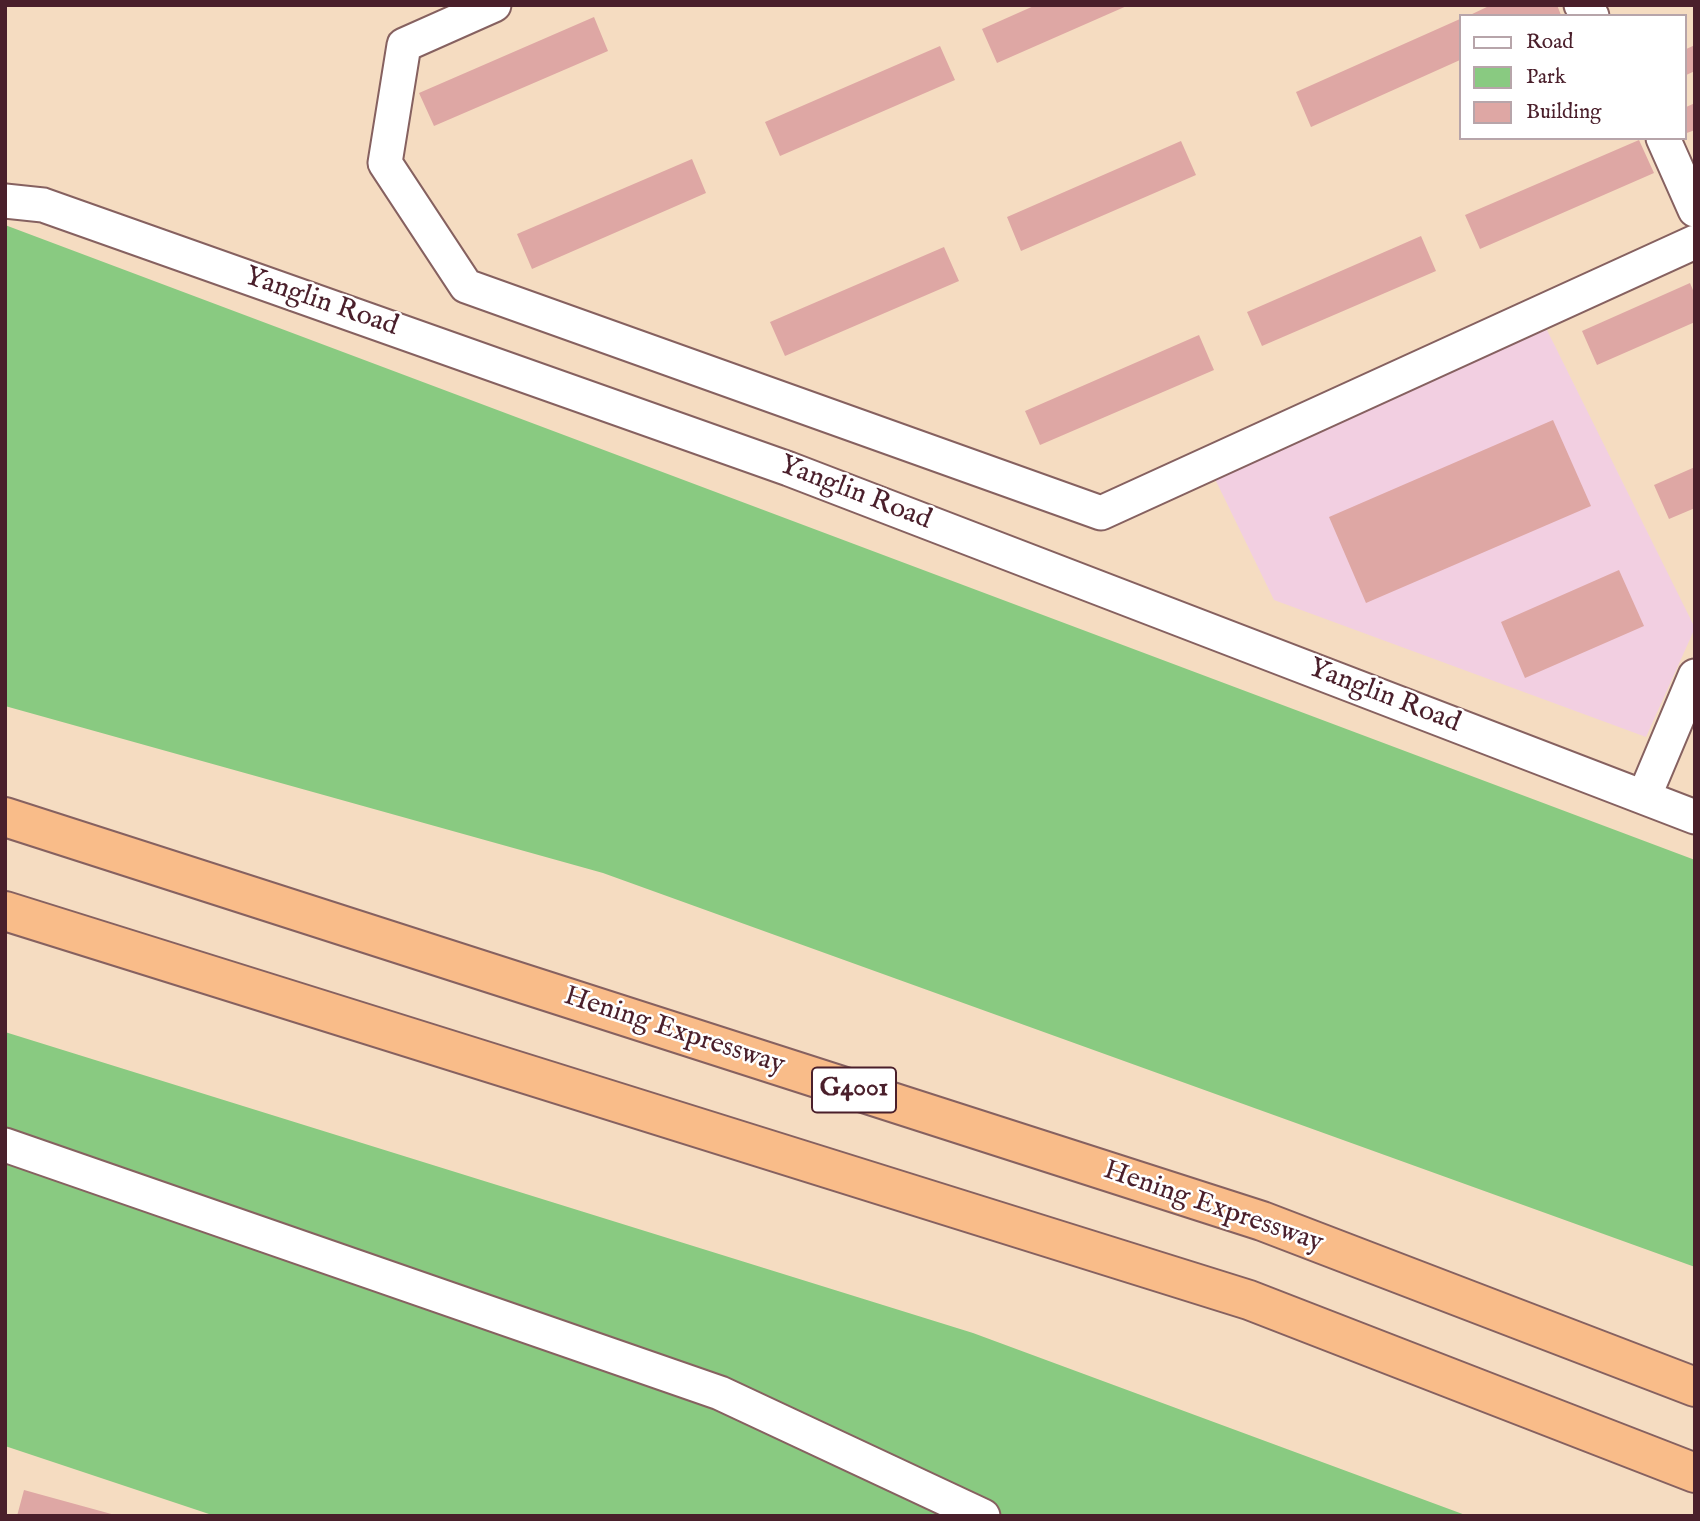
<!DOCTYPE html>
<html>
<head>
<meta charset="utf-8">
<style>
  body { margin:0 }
  #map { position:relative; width:1700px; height:1521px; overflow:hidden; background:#f5dcc1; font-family:"IM FELL English",serif }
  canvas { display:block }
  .frame { position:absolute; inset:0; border:7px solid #4a1f2b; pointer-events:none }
  .legend { position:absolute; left:1459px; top:14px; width:228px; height:126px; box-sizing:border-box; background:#fff; border:2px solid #b7a5aa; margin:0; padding:9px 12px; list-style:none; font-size:21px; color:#4a1f2b }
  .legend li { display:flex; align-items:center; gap:14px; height:35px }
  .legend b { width:35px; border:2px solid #b7a5aa }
</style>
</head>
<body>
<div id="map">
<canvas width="1700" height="1521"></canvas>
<div class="frame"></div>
<ul class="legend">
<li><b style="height:9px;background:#fff"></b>Road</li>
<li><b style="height:19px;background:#89ca81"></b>Park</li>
<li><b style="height:19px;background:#dea7a4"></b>Building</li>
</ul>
</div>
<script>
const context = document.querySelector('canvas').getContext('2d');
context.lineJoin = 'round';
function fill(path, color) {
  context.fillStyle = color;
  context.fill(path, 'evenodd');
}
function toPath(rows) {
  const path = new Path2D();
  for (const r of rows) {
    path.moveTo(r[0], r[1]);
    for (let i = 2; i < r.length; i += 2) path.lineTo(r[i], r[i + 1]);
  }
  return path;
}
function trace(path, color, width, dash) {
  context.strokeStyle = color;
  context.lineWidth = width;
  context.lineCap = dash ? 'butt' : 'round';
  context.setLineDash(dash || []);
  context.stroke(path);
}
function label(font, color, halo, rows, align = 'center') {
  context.font = font + ' "IM FELL English",serif';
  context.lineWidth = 5;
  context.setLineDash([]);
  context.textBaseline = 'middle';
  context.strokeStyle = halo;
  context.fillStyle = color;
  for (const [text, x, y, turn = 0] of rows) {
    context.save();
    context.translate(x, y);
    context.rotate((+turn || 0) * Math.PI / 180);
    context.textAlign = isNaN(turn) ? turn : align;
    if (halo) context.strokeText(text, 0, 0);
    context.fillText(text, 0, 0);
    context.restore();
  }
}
const built = toPath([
  [1544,324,1695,628,1646,737,1274,600,1215,479]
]);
const green = toPath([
  [5,225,1695,860,1695,1267,603,873,5,706],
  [5,1032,973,1333,1468,1516,215,1516,5,1446]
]);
const building = toPath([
  [1036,5,1129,5,997,63,982,29],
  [1491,5,1557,5,1561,15,1468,16],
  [594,17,608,51,434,126,419,93],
  [1460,19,1460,60,1311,127,1296,92],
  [1695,45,1695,71,1684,76,1684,50],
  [940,46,955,80,780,156,765,122],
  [1695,103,1695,130,1684,134,1684,108],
  [1639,140,1654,173,1480,249,1465,215],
  [1181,141,1196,175,1021,251,1007,217],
  [692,159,706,193,532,269,517,234],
  [1421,236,1436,271,1262,346,1247,312],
  [944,247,959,281,785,356,770,322],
  [1690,283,1695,295,1695,322,1597,365,1582,331],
  [1199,335,1214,370,1040,445,1025,411],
  [1553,420,1591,506,1366,603,1329,517],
  [1695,467,1695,508,1669,519,1654,485],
  [1619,570,1644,626,1525,678,1501,622],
  [24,1490,115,1515,114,1516,17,1516]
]);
const minor = toPath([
  [494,5,404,45,385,163,466,286,1101,513,1695,242],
  [1581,5,1592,16],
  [1663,138,1695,210],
  [5,201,43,205,789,469,1695,817],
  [1644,797,1695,676],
  [5,1145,720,1393,983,1516]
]);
const highway = toPath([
  [5,817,1262,1221,1695,1387],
  [5,911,1249,1300,1695,1473]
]);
const shields = [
  [854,1090,84]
];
const shieldNames = [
  ["G4001",854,1090]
];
const streetNames = [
  ["Yanglin Road",321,303,19],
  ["Yanglin Road",855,494,21],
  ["Yanglin Road",1384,697,21],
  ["Hening Expressway",674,1032,18],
  ["Hening Expressway",1213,1208,19]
];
fill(built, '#f2cfe1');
fill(green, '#89ca81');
fill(building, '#dea7a4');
trace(minor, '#866160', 37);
trace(highway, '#866160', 42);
trace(minor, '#fff', 33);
trace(highway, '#f9bc89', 38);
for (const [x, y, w] of shields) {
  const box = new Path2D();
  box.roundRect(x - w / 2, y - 22.5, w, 45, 5);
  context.fillStyle = '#fff';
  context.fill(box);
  trace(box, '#4a1f2b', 2);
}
label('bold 26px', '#4a1f2b', null, shieldNames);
label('28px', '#4a1f2b', '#fff', streetNames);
</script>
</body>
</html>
